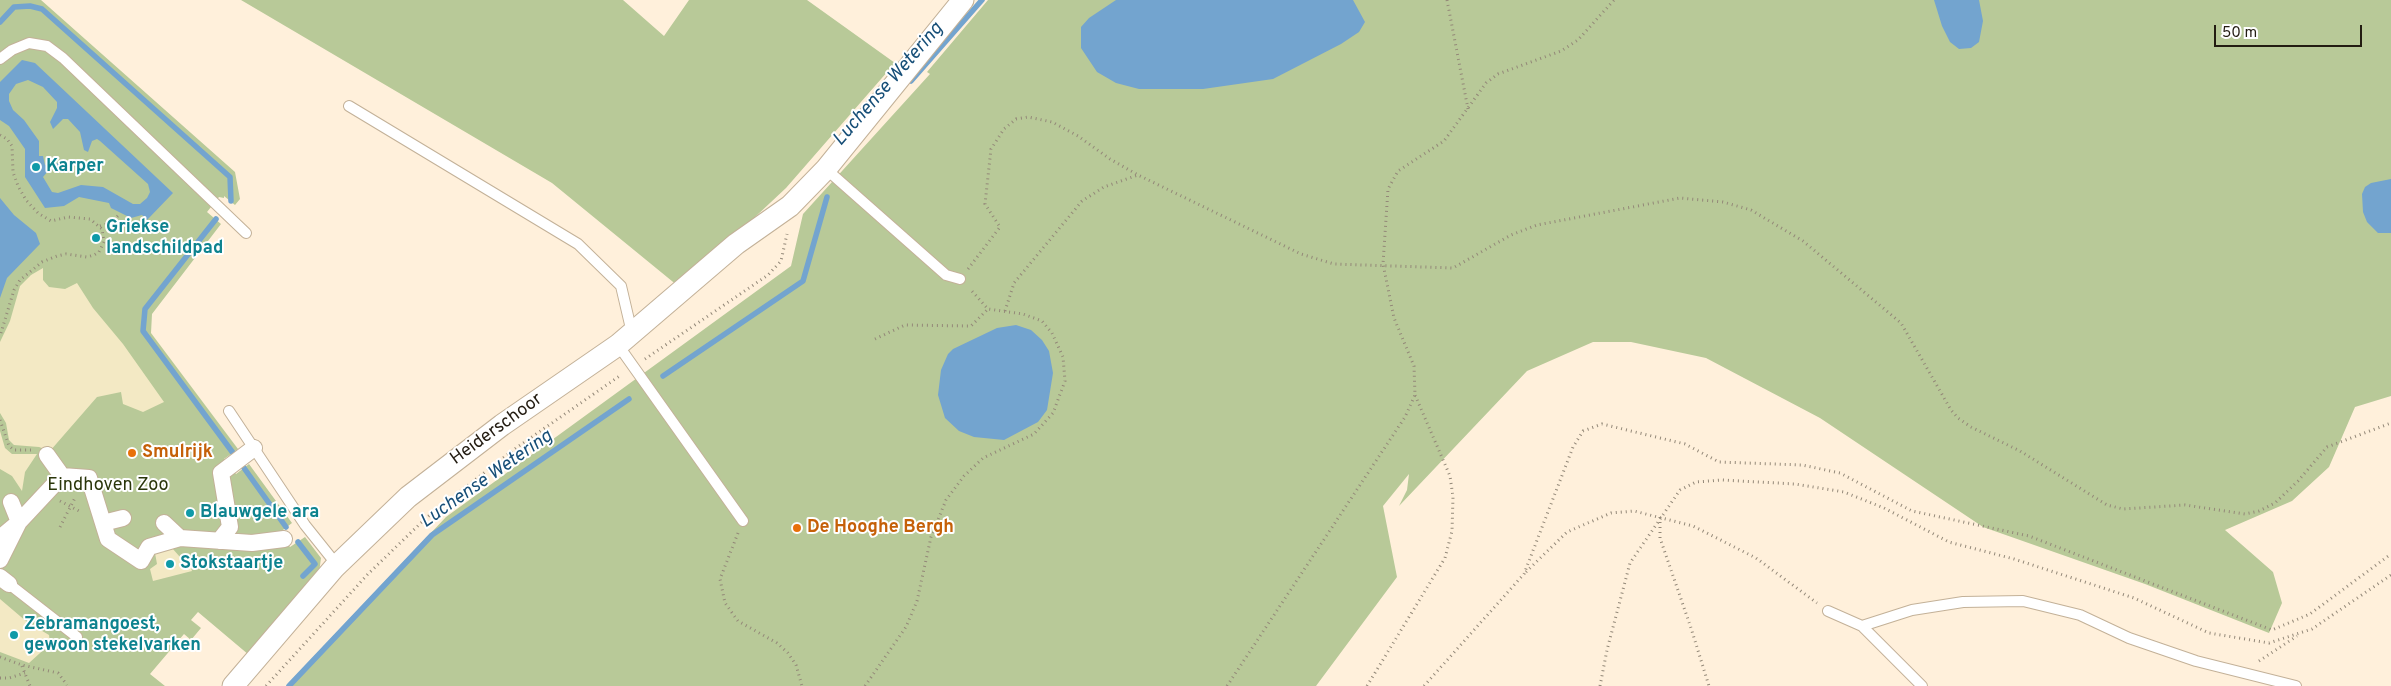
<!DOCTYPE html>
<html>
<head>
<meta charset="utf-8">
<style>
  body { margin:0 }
  #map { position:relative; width:2391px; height:686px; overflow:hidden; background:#fff0db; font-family:Overpass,sans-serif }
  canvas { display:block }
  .scale { position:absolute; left:2214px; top:25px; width:148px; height:22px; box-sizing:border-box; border:2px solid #231c12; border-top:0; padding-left:6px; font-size:15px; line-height:18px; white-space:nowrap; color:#231c12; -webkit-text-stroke:4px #fff; paint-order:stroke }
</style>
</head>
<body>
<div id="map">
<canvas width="2391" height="686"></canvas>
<div class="scale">50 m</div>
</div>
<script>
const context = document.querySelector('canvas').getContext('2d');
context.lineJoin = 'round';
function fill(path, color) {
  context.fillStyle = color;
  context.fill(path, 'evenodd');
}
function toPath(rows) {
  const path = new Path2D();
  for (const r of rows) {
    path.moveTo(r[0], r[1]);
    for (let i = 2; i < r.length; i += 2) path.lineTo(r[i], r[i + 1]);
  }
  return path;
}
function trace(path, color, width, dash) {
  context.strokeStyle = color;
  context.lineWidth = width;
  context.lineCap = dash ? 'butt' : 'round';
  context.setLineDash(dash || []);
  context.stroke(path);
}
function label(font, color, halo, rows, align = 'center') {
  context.font = font + ' Overpass,sans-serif';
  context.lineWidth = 4;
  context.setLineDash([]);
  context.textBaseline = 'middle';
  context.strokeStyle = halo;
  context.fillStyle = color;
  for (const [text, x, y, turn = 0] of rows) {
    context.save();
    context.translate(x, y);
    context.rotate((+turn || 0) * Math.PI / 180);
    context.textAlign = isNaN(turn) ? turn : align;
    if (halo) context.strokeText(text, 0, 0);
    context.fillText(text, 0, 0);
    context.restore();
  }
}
const green = toPath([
  [0,0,41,0,235,172,240,199,235,205,224,196,224,198,219,197,207,212,221,224,152,314,151,333,238,449,224,459,236,474,249,464,292,523,279,533,290,547,305,537,321,558,319,573,249,655,198,612,191,620,201,628,191,640,184,634,150,674,165,686,0,686],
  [241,0,623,0,664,36,689,0,807,0,895,63,786,188,707,262,678,286,552,183],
  [988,0,2391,0,2391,396,2355,407,2329,467,2292,501,2225,530,2273,572,2282,603,2269,633,2145,584,1983,527,1820,418,1706,358,1631,342,1593,342,1527,371,1399,506,1407,490,1409,474,1383,506,1397,577,1316,686,286,686,446,517,791,266,803,214,930,74,927,72]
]);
const sand = toPath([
  [43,268,43,280,49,287,65,289,77,283,93,308,123,344,164,402,143,412,123,404,121,392,97,397,50,451,39,447,14,445,9,440,6,423,0,413,0,342,10,321,20,286,31,275],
  [0,431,5,448,12,454,37,454,25,472,22,491,12,476,0,469],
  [172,548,180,557,188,558,192,571,153,581,150,569,157,564,155,553],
  [0,599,27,622,49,635,50,644,29,663,0,652]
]);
const water = toPath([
  [1116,0,1353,0,1365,22,1359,32,1341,44,1273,79,1203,89,1139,89,1116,83,1097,72,1081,48,1081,27,1089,18],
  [1934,0,1979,0,1983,21,1979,42,1971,48,1959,49,1950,42,1942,26],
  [22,60,35,63,173,193,147,220,142,215,131,218,111,208,109,203,79,197,64,206,45,208,25,177,25,149,9,126,0,120,0,82],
  [28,80,43,87,57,102,57,108,50,122,53,129,63,119,68,119,80,132,84,150,88,152,92,141,97,139,100,141,148,184,150,192,147,198,140,204,133,204,103,187,81,185,58,193,52,192,43,177,48,171,61,166,60,163,45,165,43,156,39,156,39,141,24,120,13,110,9,101,9,94,16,84],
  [2391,179,2391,233,2378,233,2367,222,2363,212,2362,194,2365,187,2371,183],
  [0,198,14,215,36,233,40,244,7,278,0,298],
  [1016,325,1031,330,1042,340,1049,351,1053,373,1047,410,1038,422,1004,440,974,437,959,431,945,418,938,395,941,370,948,354,953,349,997,328]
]);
const stream = toPath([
  [0,22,14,7,30,6,42,9,230,177,231,201],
  [911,81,982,0],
  [216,219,145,309,143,331,233,453],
  [663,376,803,281,827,197],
  [244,468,286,527],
  [298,542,315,564,303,576],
  [289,686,432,535,629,399]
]);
const path = toPath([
  [1447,0,1468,109],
  [0,135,7,139,12,146,13,172,18,186,26,200,38,213,51,221,68,217,90,219,102,229,104,242,99,252,94,255,87,257,66,254,57,256,42,262,20,280,14,290,0,336],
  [100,226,110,223,120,214],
  [968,269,1000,227,985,204,991,149,1004,129,1016,119,1028,117,1052,122,1078,136,1110,159,1138,175,1301,254,1334,264,1453,268,1511,235,1537,225,1680,198,1723,202,1751,210,1803,241,1901,323,1951,410,1958,418,1971,427,2020,451,2107,505,2123,509,2185,505,2245,514,2259,511,2275,503,2298,481,2327,447,2391,423],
  [1005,311,1014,283,1082,201,1104,187,1138,175],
  [875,339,905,325,971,326,988,309],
  [645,359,768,275,781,261,787,234],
  [0,420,9,446,14,450,31,450],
  [60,501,81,512],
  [1660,517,1660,538,1691,628,1709,686],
  [60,527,76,496],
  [738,533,720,579,725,603,738,621,777,643,788,653,796,665,802,686],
  [1526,572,1567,532,1611,513,1634,511,1693,526,1756,558,1817,603],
  [0,657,22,665,58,673,67,685],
  [2259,661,2297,636],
  [22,666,30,686],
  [0,678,9,678,25,673],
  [266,686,368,574,426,518,516,448,621,375],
  [865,686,906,627,917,601,931,537,946,500,964,476,983,458,1034,434,1053,413,1065,381,1063,357,1052,333,1042,321,1023,314,988,309,970,289],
  [1227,686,1405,417,1415,395,1414,366,1394,318,1383,264,1388,189,1398,171,1444,141,1486,83,1498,74,1561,51,1578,40,1614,0],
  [1367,686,1445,558,1452,531,1453,497,1450,476,1415,395],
  [1424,686,1524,574,1573,447,1583,431,1602,424,1685,444,1719,462,1802,465,1840,473,1912,511,2029,536,2272,630,2310,614,2391,554],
  [1600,686,1607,650,1630,563,1680,490,1696,482,1722,480,1795,484,1844,492,1884,508,1949,542,2014,559,2134,598,2209,633,2269,643,2312,629,2391,575]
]);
const service = toPath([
  [0,59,12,50,29,43,47,46,63,58,246,233],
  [349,106,578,244,621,286,632,333],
  [826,169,946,275,960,279],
  [618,345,743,521],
  [229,411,305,525,337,565],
  [9,584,77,637],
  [1828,611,1862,626,1922,686],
  [1862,626,1912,610,1963,602,2023,601,2080,615,2129,638,2196,661,2296,686]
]);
const pedestrian = toPath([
  [47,455,62,476,89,478,103,523,123,518],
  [103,523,108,539,141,561,149,547,180,538],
  [164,523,180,538,252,543,284,539],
  [0,538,19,522,62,476],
  [219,541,230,527,221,473,254,448],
  [0,560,19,522,11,502],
  [0,577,9,584]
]);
const minor = toPath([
  [233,686,334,568,408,497,502,425,618,345,736,244,790,206,826,169,963,0]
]);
const markers = [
  [36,167,5,"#0f9aa8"],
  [96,238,5,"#0f9aa8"],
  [132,453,5,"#e8710a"],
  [190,513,5,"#0f9aa8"],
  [797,528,5,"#e8710a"],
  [170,564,5,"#0f9aa8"],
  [14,635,5,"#0f9aa8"]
];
const cultureNames = [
  ["Karper",46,167],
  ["Griekse",106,228],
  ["landschildpad",106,249],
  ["Blauwgele ara",200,513],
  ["Stokstaartje",180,564],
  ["Zebramangoest,",24,625],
  ["gewoon stekelvarken",24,646]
];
const streetNames = [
  ["Heiderschoor",497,430,-36]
];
const foodNames = [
  ["Smulrijk",142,453],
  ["De Hooghe Bergh",807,528]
];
const parkNames = [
  ["Eindhoven Zoo",108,486]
];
const waterNames = [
  ["Luchense Wetering",889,85,-49],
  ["Luchense Wetering",487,480,-35]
];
fill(green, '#b8c998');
fill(sand, '#f3e9c4');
fill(water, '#73a4cf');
trace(stream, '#73a4cf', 5.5);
trace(service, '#c3b198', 12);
trace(pedestrian, '#c3b198', 18);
trace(minor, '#c3b198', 23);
trace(path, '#938878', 3, [1, 4]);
trace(service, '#fff', 10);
trace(pedestrian, '#fff', 16);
trace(minor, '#fff', 21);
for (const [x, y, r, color] of markers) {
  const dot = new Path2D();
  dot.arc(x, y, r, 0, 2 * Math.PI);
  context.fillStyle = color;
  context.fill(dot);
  trace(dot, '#fff', 2);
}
label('bold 18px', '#0d838f', '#fff', cultureNames, 'left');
label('18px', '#231c12', '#fff', streetNames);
label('bold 18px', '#c56008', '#fff', foodNames, 'left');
label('18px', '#2a360a', '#fff', parkNames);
label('italic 19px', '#174f78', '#fff', waterNames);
</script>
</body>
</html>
